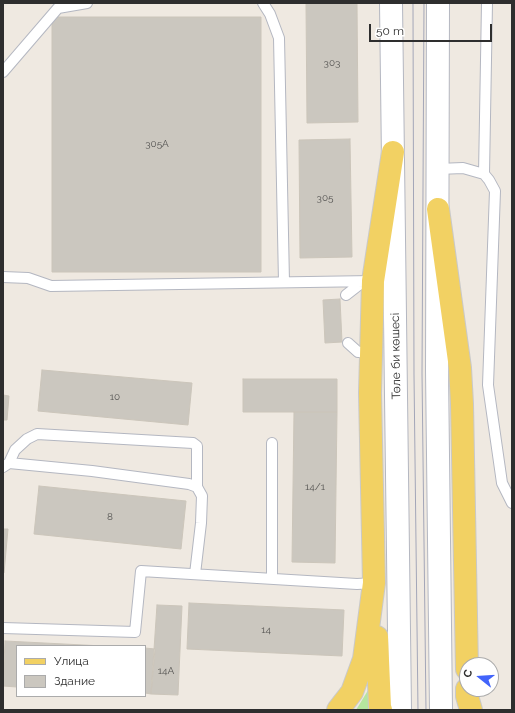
<!DOCTYPE html>
<html>
<head>
<meta charset="utf-8">
<style>
  body { margin:0 }
  #map { position:relative; width:515px; height:713px; overflow:hidden; background:#efe9e1; font-family:Raleway,sans-serif }
  canvas { display:block }
  .frame { position:absolute; inset:0; border:4px solid #2e2e2e; pointer-events:none }
  .legend { position:absolute; left:16px; top:645px; width:130px; height:52px; box-sizing:border-box; background:#fff; border:1px solid #ababab; margin:0; padding:5px 7px; list-style:none; font-size:12px; color:#2e2e2e }
  .legend li { display:flex; align-items:center; gap:8px; height:20px }
  .legend b { width:20px; border:1px solid #ababab }
  .north { position:absolute; left:459px; top:657px; width:40px; height:40px; box-sizing:border-box; background:#fff; border:1px solid #ababab; border-radius:50%; rotate:287deg; font-size:11px; font-weight:700; line-height:16px; text-align:center; color:#2e2e2e }
  .north::after { content:''; display:block; margin:auto; width:14px; height:18px; background:#4264fb; clip-path:polygon(50% 0,100% 100%,50% 72%,0 100%) }
  .scale { position:absolute; left:369px; top:24px; width:123px; height:18px; box-sizing:border-box; border:2px solid #2e2e2e; border-top:0; padding-left:5px; font-size:12px; line-height:14px; white-space:nowrap; color:#2e2e2e; -webkit-text-stroke:3px #fff; paint-order:stroke }
</style>
</head>
<body>
<div id="map">
<canvas width="515" height="713"></canvas>
<div class="frame"></div>
<ul class="legend">
<li><b style="height:5px;background:#f2d163"></b>Улица</li>
<li><b style="height:11px;background:#cbc7bf"></b>Здание</li>
</ul>
<div class="north">С</div>
<div class="scale">50 m</div>
</div>
<script>
const context = document.querySelector('canvas').getContext('2d');
context.lineJoin = 'round';
function fill(path, color) {
  context.fillStyle = color;
  context.fill(path, 'evenodd');
}
function toPath(rows) {
  const path = new Path2D();
  for (const r of rows) {
    path.moveTo(r[0], r[1]);
    for (let i = 2; i < r.length; i += 2) path.lineTo(r[i], r[i + 1]);
  }
  return path;
}
function trace(path, color, width, dash) {
  context.strokeStyle = color;
  context.lineWidth = width;
  context.lineCap = dash ? 'butt' : 'round';
  context.setLineDash(dash || []);
  context.stroke(path);
}
function label(font, color, halo, rows, align = 'center') {
  context.font = font + ' Raleway,sans-serif';
  context.lineWidth = 3;
  context.setLineDash([]);
  context.textBaseline = 'middle';
  context.strokeStyle = halo;
  context.fillStyle = color;
  for (const [text, x, y, turn = 0] of rows) {
    context.save();
    context.translate(x, y);
    context.rotate((+turn || 0) * Math.PI / 180);
    context.textAlign = isNaN(turn) ? turn : align;
    if (halo) context.strokeText(text, 0, 0);
    context.fillText(text, 0, 0);
    context.restore();
  }
}
const green = toPath([
  [370,687,374,710,356,710]
]);
const building = toPath([
  [306,3,357,3,358,122,307,123,306,3],
  [52,17,261,17,261,272,52,272,52,17],
  [350,139,352,257,300,258,299,140,350,139],
  [340,299,342,342,325,343,323,300,340,299],
  [42,370,192,383,188,425,38,411,42,370],
  [243,379,337,379,337,412,243,412,243,379],
  [3,395,9,396,7,420,3,420,3,395],
  [294,412,337,412,335,563,292,562,294,412],
  [39,486,186,501,181,549,34,534,39,486],
  [3,529,8,529,4,573,3,573,3,529],
  [189,603,344,610,342,656,187,649,189,603],
  [157,605,182,606,178,695,151,694,157,605],
  [5,641,103,646,17,646,17,687,3,686,5,641],
  [145,648,155,649,151,694,145,693,145,648]
]);
const service = toPath([
  [263,3,270,14,279,38,284,282],
  [3,72,58,8,87,3],
  [438,169,463,168,484,174,489,180,495,191,488,385,502,483,512,503],
  [484,174,487,3],
  [3,277,28,278,51,286,373,281],
  [346,295,364,281],
  [348,343,358,352,371,352],
  [9,463,15,450,27,439,37,434,193,443,197,446,197,487],
  [3,467,9,463,92,471,189,484,197,487,202,496,201,523,195,574],
  [272,579,272,443],
  [3,628,135,632,141,571,357,584,374,583]
]);
const secondary = toPath([
  [391,3,400,710],
  [438,3,437,370,441,710]
]);
const primary = toPath([
  [438,209,460,368,462,404,467,669],
  [377,637,380,707,381,710],
  [467,689,467,696,471,710],
  [338,710,352,692,364,659,374,583,370,393,373,281,393,152]
]);
const tram = toPath([
  [413,3,414,375,418,710],
  [424,3,422,373,426,710]
]);
const numberNames = [
  ["303",332,63],
  ["305А",157,144],
  ["305",325,198],
  ["10",115,397],
  ["14/1",315,487],
  ["8",110,517],
  ["14",266,630],
  ["14А",166,671]
];
const streetNames = [
  ["Төле би көшесі",396,356,-91]
];
fill(green, '#b6e59e');
fill(building, '#cbc7bf');
trace(building, '#cbc5ba', 1);
trace(service, '#b4b7c1', 12);
trace(secondary, '#b4b7c1', 24);
trace(primary, '#c9c9c9', 24);
trace(service, '#fff', 10);
trace(secondary, '#fff', 22);
trace(primary, '#f2d163', 22);
trace(tram, '#a3a6b8', 1);
label('10px', '#555452', null, numberNames);
label('12px', '#2e2e2e', '#fff', streetNames);
</script>
</body>
</html>
